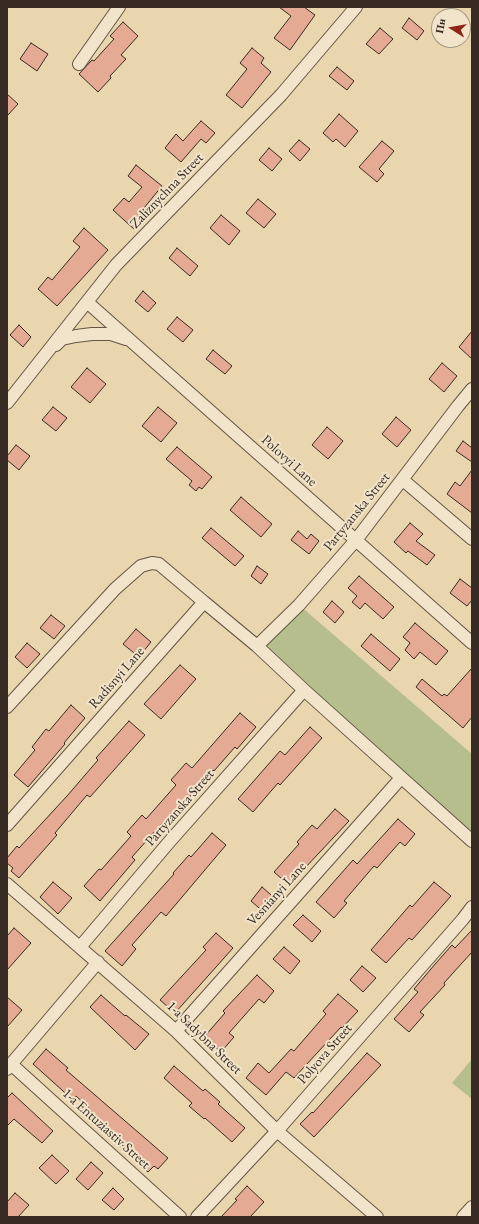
<!DOCTYPE html>
<html>
<head>
<meta charset="utf-8">
<style>
  body { margin:0 }
  #map { position:relative; width:479px; height:1224px; overflow:hidden; background:#ead6ae; font-family:"EB Garamond",serif }
  canvas { display:block }
  .frame { position:absolute; inset:0; border:8px solid #372a22; pointer-events:none }
  .north { position:absolute; left:431px; top:8px; width:40px; height:40px; box-sizing:border-box; background:#f1e4ca; border:1px solid #a79a87; border-radius:50%; rotate:281deg; font-size:11px; font-weight:700; line-height:16px; text-align:center; color:#372a22 }
  .north::after { content:''; display:block; margin:auto; width:14px; height:18px; background:#8f2418; clip-path:polygon(50% 0,100% 100%,50% 72%,0 100%) }
</style>
</head>
<body>
<div id="map">
<canvas width="479" height="1224"></canvas>
<div class="frame"></div>
<div class="north">Пн</div>
</div>
<script>
const context = document.querySelector('canvas').getContext('2d');
context.lineJoin = 'round';
function fill(path, color) {
  context.fillStyle = color;
  context.fill(path, 'evenodd');
}
function toPath(rows) {
  const path = new Path2D();
  for (const r of rows) {
    path.moveTo(r[0], r[1]);
    for (let i = 2; i < r.length; i += 2) path.lineTo(r[i], r[i + 1]);
  }
  return path;
}
function trace(path, color, width, dash) {
  context.strokeStyle = color;
  context.lineWidth = width;
  context.lineCap = dash ? 'butt' : 'round';
  context.setLineDash(dash || []);
  context.stroke(path);
}
function label(font, color, halo, rows, align = 'center') {
  context.font = font + ' "EB Garamond",serif';
  context.lineWidth = 4;
  context.setLineDash([]);
  context.textBaseline = 'middle';
  context.strokeStyle = halo;
  context.fillStyle = color;
  for (const [text, x, y, turn = 0] of rows) {
    context.save();
    context.translate(x, y);
    context.rotate((+turn || 0) * Math.PI / 180);
    context.textAlign = isNaN(turn) ? turn : align;
    if (halo) context.strokeText(text, 0, 0);
    context.fillText(text, 0, 0);
    context.restore();
  }
}
const green = toPath([
  [299,605,472,754,472,841,257,646],
  [472,1059,472,1099,452,1083]
]);
const building = toPath([
  [279,7,304,7,315,15,290,50,274,38,291,16,279,7],
  [409,18,424,31,417,40,402,28,409,18],
  [123,22,138,36,121,55,126,59,110,76,111,78,98,92,79,74,92,60,94,61,114,39,110,36,123,22],
  [380,28,393,39,379,54,366,44,380,28],
  [31,43,48,54,37,71,20,59,31,43],
  [252,48,264,58,261,63,271,72,242,108,226,95,247,69,240,63,252,48],
  [337,67,354,81,347,90,329,76,337,67],
  [7,94,18,104,7,116,7,94],
  [339,114,358,131,345,147,336,139,333,142,323,133,339,114],
  [201,121,215,133,206,143,201,139,181,162,165,148,176,134,183,141,201,121],
  [299,140,310,149,300,161,289,151,299,140],
  [382,141,394,151,379,169,384,174,377,182,359,167,382,141],
  [269,148,282,159,272,171,259,160,269,148],
  [136,165,162,186,144,208,146,211,143,215,146,218,135,230,113,210,124,198,129,202,142,187,128,176,136,165],
  [258,199,276,214,264,228,246,213,258,199],
  [221,215,240,231,229,245,210,228,221,215],
  [84,228,108,250,57,306,38,289,48,277,52,280,80,247,73,241,84,228],
  [177,248,198,266,190,276,169,258,177,248],
  [143,291,156,303,148,312,135,301,143,291],
  [177,317,193,330,183,342,167,329,177,317],
  [19,325,31,337,23,347,10,335,19,325],
  [472,331,472,359,459,347,472,331],
  [213,350,232,366,225,374,206,359,213,350],
  [442,363,457,376,444,392,429,379,442,363],
  [87,368,106,384,90,403,71,387,87,368],
  [53,407,67,418,56,431,42,420,53,407],
  [158,407,177,423,161,442,142,426,158,407],
  [396,417,411,430,397,447,382,434,396,417],
  [327,427,343,441,328,459,312,445,327,427],
  [463,441,472,448,472,462,456,451,463,441],
  [16,445,30,456,19,470,7,460,7,456,16,445],
  [177,447,212,477,202,489,199,487,196,491,189,485,192,481,166,459,177,447],
  [472,470,472,513,447,494,455,482,460,486,472,470],
  [241,497,272,524,261,537,230,510,241,497],
  [410,523,423,534,416,541,435,555,427,565,408,551,406,553,394,542,410,523],
  [211,528,244,556,235,566,202,538,211,528],
  [298,531,307,539,311,534,319,541,309,554,291,540,298,531],
  [257,566,268,574,261,584,251,576,257,566],
  [359,576,394,607,383,619,365,603,360,609,352,602,357,596,348,588,359,576],
  [460,579,472,588,472,600,467,606,450,593,460,579],
  [332,601,344,612,335,623,323,612,332,601],
  [51,615,65,626,54,639,40,628,51,615],
  [415,623,448,651,436,665,420,652,414,659,405,650,410,643,403,637,415,623],
  [136,629,151,642,139,657,123,644,136,629],
  [371,634,400,659,390,671,361,646,371,634],
  [27,643,40,654,27,668,15,657,27,643],
  [180,665,196,679,161,719,144,704,180,665],
  [472,668,472,717,463,728,416,687,422,679,442,696,444,694,447,696,472,668],
  [71,705,85,718,64,743,65,744,28,787,14,775,35,750,32,747,46,729,49,731,71,705],
  [240,713,256,727,237,749,235,747,214,771,213,770,180,808,183,811,170,825,165,820,132,857,135,860,100,901,84,886,99,869,101,870,131,836,127,832,142,815,146,819,176,785,171,780,186,763,192,768,240,713],
  [129,721,145,735,90,797,87,795,55,833,57,835,19,878,11,871,13,868,7,863,7,858,17,846,19,848,67,796,98,760,96,758,129,721],
  [310,727,322,738,280,785,278,783,253,812,238,799,280,751,285,755,310,727],
  [335,809,349,821,289,885,274,872,299,844,297,842,312,825,317,829,335,809],
  [398,819,415,834,405,846,400,842,377,868,374,866,344,901,347,903,334,918,316,902,353,860,357,864,398,819],
  [212,833,226,845,166,916,161,912,132,945,136,949,122,966,105,951,174,874,173,873,189,855,191,857,212,833],
  [53,882,72,898,58,914,40,897,53,882],
  [434,882,451,896,412,940,409,938,386,963,371,950,410,905,412,907,434,882],
  [262,887,278,901,266,914,251,901,262,887],
  [303,915,321,931,312,942,293,925,303,915],
  [14,928,31,943,7,970,7,936,14,928],
  [472,930,472,952,444,983,445,985,420,1012,424,1015,409,1032,394,1019,418,992,414,989,436,963,452,945,455,948,472,930],
  [216,933,233,948,175,1013,160,1000,206,950,203,947,216,933],
  [284,947,300,961,290,974,273,959,284,947],
  [362,966,376,978,363,992,350,980,362,966],
  [257,975,274,991,264,1003,259,999,229,1033,234,1037,221,1052,204,1037,225,1013,223,1011,257,975],
  [338,994,358,1011,342,1028,341,1027,294,1078,286,1072,266,1095,246,1078,258,1063,269,1073,291,1049,294,1051,326,1014,323,1011,338,994],
  [101,995,125,1016,126,1015,149,1034,135,1050,90,1007,101,995],
  [7,997,22,1010,7,1027,7,997],
  [46,1049,68,1068,66,1070,168,1158,158,1169,154,1166,148,1172,135,1161,137,1158,113,1137,116,1134,88,1109,89,1108,76,1096,73,1100,33,1064,46,1049],
  [367,1053,381,1065,314,1137,300,1124,312,1112,313,1113,367,1053],
  [174,1066,203,1091,205,1089,220,1102,218,1104,245,1128,232,1142,205,1118,204,1119,189,1106,192,1103,164,1078,174,1066],
  [12,1093,53,1131,42,1143,14,1119,7,1126,7,1098,12,1093],
  [52,1155,69,1171,56,1184,39,1168,52,1155],
  [91,1162,103,1173,88,1190,76,1179,91,1162],
  [247,1186,264,1202,250,1217,221,1217,237,1200,235,1199,247,1186],
  [113,1188,124,1199,114,1210,102,1200,113,1188],
  [15,1193,29,1205,18,1217,7,1217,7,1202,15,1193]
]);
const minor = toPath([
  [79,64,119,7],
  [87,302,472,643],
  [56,345,62,339,76,336,92,334,111,334,126,339],
  [7,403,116,265,281,95,356,7],
  [403,480,472,539],
  [257,646,299,605,356,540,458,406,472,389],
  [7,707,115,589,141,566,152,563,159,564,204,602],
  [7,825,204,602,257,646,304,690,472,841],
  [7,884,176,1031,277,1131,377,1217],
  [80,947,170,841,304,690],
  [176,1031,401,778],
  [11,1064,180,1217],
  [7,1069,98,962],
  [197,1217,277,1131,463,919,472,907],
  [463,1217,472,1207]
]);
const streetNames = [
  ["Zaliznychna Street",167,191,-46],
  ["Polovyi Lane",289,461,42],
  ["Partyzanska Street",357,512,-51],
  ["Radisnyi Lane",117,678,-49],
  ["Partyzanska Street",180,808,-49],
  ["Vesnianyi Lane",277,894,-48],
  ["1-a Sadybna Street",204,1038,44],
  ["Polyova Street",325,1054,-49],
  ["1-a Entuziastiv Street",106,1129,42]
];
fill(green, '#b5be8c');
fill(building, '#e4aa94');
trace(building, '#372a22', 1);
trace(minor, '#645545', 14);
trace(minor, '#f1e4ca', 12);
label('14px', '#372a22', '#f1e4ca', streetNames);
</script>
</body>
</html>
